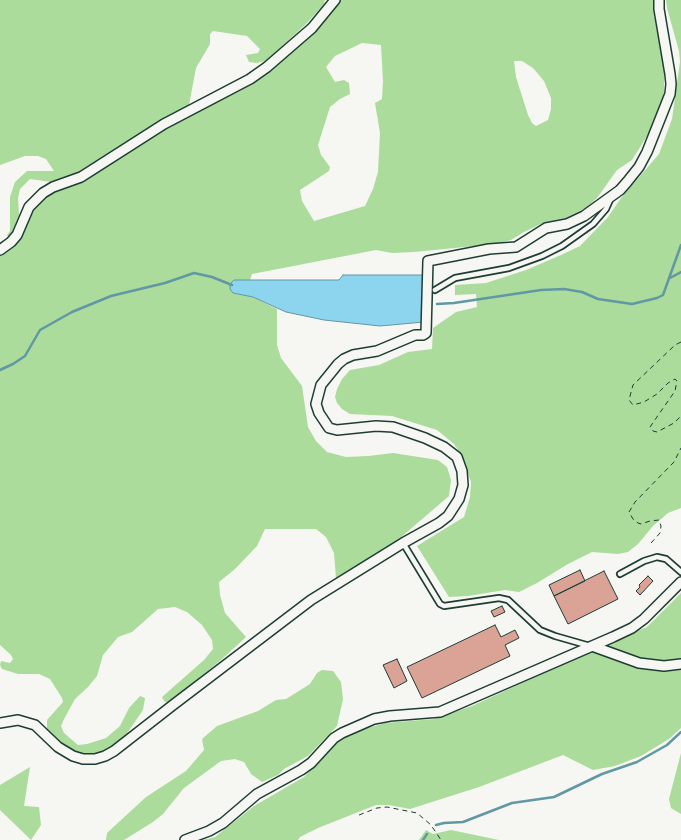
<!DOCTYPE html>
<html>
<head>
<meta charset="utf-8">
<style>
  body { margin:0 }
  canvas { display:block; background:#f6f6f2 }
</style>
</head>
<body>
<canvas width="681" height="840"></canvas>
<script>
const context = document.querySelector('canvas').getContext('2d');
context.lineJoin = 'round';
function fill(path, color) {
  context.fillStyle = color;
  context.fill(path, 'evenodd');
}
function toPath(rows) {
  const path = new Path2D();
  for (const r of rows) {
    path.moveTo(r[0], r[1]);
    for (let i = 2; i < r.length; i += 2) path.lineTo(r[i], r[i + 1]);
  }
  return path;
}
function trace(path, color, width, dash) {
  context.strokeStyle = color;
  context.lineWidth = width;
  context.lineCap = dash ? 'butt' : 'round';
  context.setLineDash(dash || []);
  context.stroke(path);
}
const green = toPath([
  [0,0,325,0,324,4,307,23,266,61,256,63,249,62,246,55,258,53,260,49,247,36,213,31,210,34,210,44,196,68,189,105,125,142,70,177,51,182,30,179,20,189,18,198,19,215,10,237,7,235,10,231,10,197,15,182,27,171,54,171,46,159,38,156,25,156,0,165],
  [341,0,654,0,654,15,664,69,664,92,660,108,652,128,632,160,617,170,597,198,586,208,565,218,545,222,524,232,511,240,495,244,414,252,392,253,376,250,252,274,250,280,234,280,233,293,253,297,277,309,277,345,281,358,302,386,308,427,316,441,327,452,346,457,368,456,393,453,438,460,447,467,451,480,449,496,393,544,336,578,334,553,326,537,316,529,265,529,257,546,235,569,219,582,220,595,225,613,246,637,221,660,168,703,164,701,162,697,204,660,213,649,212,640,202,625,187,612,175,607,158,609,132,632,118,637,103,655,97,676,88,687,75,699,64,719,61,726,64,733,78,745,87,744,106,738,120,726,129,708,140,696,145,698,143,710,121,742,103,753,83,754,63,745,47,730,47,720,63,702,62,698,50,679,39,674,18,674,2,669,0,665,1,661,10,663,13,659,11,655,0,645,0,254,10,249,22,237,30,213,46,197,71,184,86,179,122,157,143,141,194,113,242,90,260,78,276,66,317,28,332,12],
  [362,43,381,45,383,81,382,99,375,103,380,133,378,172,373,189,365,206,314,221,302,201,300,190,329,171,330,167,321,155,318,145,330,107,340,99,350,94,349,83,344,80,335,82,326,67,335,56],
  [514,61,522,61,533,68,544,81,551,98,551,109,548,120,536,126,532,123,528,115,516,77],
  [666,0,681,0,681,508,668,513,653,526,638,544,628,552,618,554,592,552,568,564,537,583,519,592,505,590,468,596,449,597,417,546,464,517,470,497,471,482,462,456,454,444,437,430,392,416,350,414,342,409,337,403,335,397,337,389,342,379,350,370,379,365,408,352,432,349,433,328,456,312,477,307,476,294,455,295,455,285,486,283,526,270,561,255,580,246,608,217,621,198,659,154,672,119,680,62,679,51,667,8],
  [681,593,681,728,669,739,641,756,615,766,593,770,563,755,479,787,410,809,389,805,376,805,318,828,300,837,298,840,203,840,215,837,254,806,304,777,338,741,354,732,385,723,434,719,472,706,624,636,647,627],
  [322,670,333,671,341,682,343,699,337,726,308,756,284,769,278,775,262,782,251,774,244,762,235,759,221,761,184,788,163,814,153,822,124,840,106,840,107,833,146,797,186,771,204,750,202,739,217,726,258,711,276,700,286,699,310,684,317,673],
  [681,753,681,814,671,808,669,799],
  [30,767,24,806,39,807,41,825,31,840,0,810,0,785],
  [426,830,433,834,451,830,499,840,419,840]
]);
const water = toPath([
  [343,275,424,275,424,322,380,326,324,320,286,312,253,297,233,293,230,289,230,284,234,280,339,280,343,275]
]);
const stream = toPath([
  [670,278,681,272],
  [437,304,454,303,541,290,564,289,582,292,598,299,632,304,657,298,663,295,681,245],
  [0,370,13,364,25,356,40,330,72,312,111,296,165,283,194,273,212,277,232,285],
  [436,825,444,823,463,822,512,803,554,797,602,774,637,762,667,745,681,732],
  [423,840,427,834]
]);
const building = toPath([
  [580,570,585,581,554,596,549,585,580,570],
  [604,571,618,599,568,624,554,596,604,571],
  [648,576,653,581,640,595,636,591,640,587,639,585,648,576],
  [502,606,505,612,494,617,491,611,502,606],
  [495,625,501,637,515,630,519,638,505,645,510,656,422,698,407,667,495,625],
  [397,659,407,681,394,688,383,665,397,659]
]);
const path = toPath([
  [681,342,675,345,633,385,629,400,633,405,644,402,657,394,668,383,675,379,677,381,675,391,650,427,653,431,657,432,674,423,681,416],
  [651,543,660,533,661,526,659,520,650,521,641,524,638,523,633,519,629,512,635,502,674,462,681,448],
  [359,815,377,808,387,807,417,813,431,825,441,840]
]);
const service = toPath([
  [435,290,455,278,509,268,542,256,562,246,593,224,606,209,610,200],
  [403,543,440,604,444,606,499,598,508,600,540,630,555,636,590,646],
  [620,574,644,561,657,557,666,559,681,572]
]);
const minor = toPath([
  [0,250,11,242,17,235,29,207,43,193,53,187,81,177,164,124,250,79,267,67,312,28,335,0],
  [592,646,639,663,664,666,681,664],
  [0,723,18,720,35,725,58,747,73,756,83,759,95,759,105,756,114,751,173,705,311,600,403,543,439,523,448,516,459,499,463,485,462,471,457,457,444,447,425,438,393,427,376,426,337,430,329,428,319,413,316,404,321,385,338,364,344,359,353,355,377,351,415,335,423,335,426,333,428,261,489,249,516,247,546,228,567,224,584,216,620,190,627,182,639,167,647,152,670,94,671,84,670,74,659,9,659,0],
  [185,840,209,831,223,823,257,794,301,770,311,763,334,738,342,733,374,719,390,716,440,712,613,637,632,628,644,619,681,582]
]);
fill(green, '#acdc9c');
fill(water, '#8dd5ef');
trace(water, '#6198a4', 1);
trace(stream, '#6198a4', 2.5);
fill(building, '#dba396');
trace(building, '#1f3d34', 1);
trace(service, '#1f3d34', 8);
trace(minor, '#1f3d34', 12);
trace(path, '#1f3d34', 1, [5, 4]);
trace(service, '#f6f6f2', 4.5);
trace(minor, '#f6f6f2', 9);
</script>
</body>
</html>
